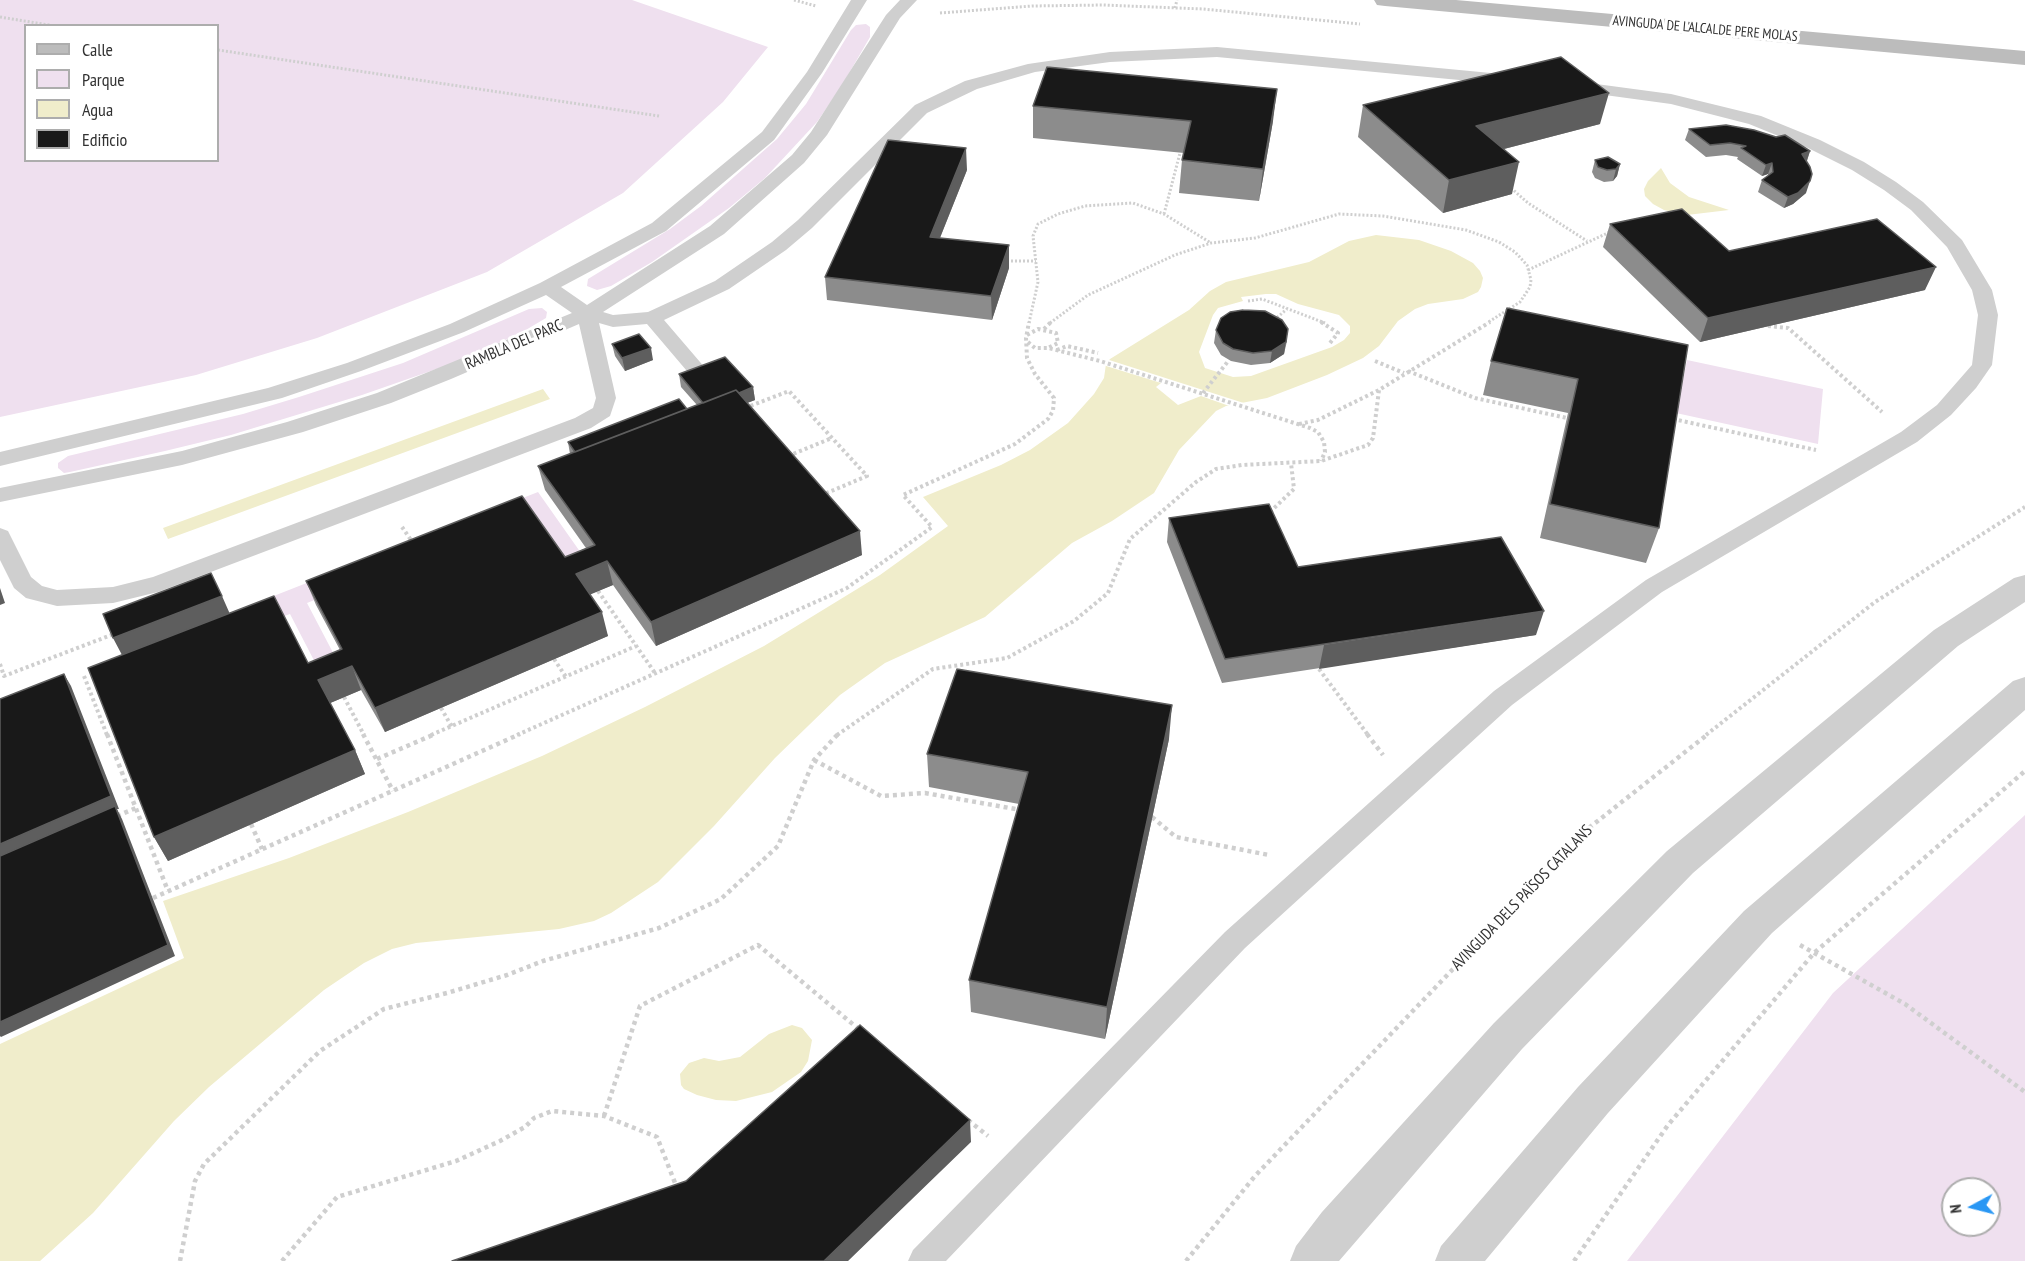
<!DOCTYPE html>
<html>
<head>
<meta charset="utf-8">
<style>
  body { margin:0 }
  #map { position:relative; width:2025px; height:1261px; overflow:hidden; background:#fff; font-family:"PT Sans Narrow",sans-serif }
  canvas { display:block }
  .legend { position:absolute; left:24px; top:24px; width:195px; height:138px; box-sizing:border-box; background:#fff; border:2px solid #adadad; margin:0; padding:8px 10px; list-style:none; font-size:18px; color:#323232 }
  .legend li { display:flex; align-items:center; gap:12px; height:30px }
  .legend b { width:30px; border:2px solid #adadad }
  .north { position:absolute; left:1941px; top:1177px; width:60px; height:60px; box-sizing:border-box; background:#fff; border:2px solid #adadad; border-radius:50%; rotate:263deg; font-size:16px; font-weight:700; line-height:24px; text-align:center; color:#323232 }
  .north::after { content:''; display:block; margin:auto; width:21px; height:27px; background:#2997f4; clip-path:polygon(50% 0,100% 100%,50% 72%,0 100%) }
</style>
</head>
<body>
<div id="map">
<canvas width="2025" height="1261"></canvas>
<ul class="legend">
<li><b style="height:8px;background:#bcbcbc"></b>Calle</li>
<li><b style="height:16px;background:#efe0ef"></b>Parque</li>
<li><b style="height:16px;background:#f0edcb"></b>Agua</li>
<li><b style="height:16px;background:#191919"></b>Edificio</li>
</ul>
<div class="north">N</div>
</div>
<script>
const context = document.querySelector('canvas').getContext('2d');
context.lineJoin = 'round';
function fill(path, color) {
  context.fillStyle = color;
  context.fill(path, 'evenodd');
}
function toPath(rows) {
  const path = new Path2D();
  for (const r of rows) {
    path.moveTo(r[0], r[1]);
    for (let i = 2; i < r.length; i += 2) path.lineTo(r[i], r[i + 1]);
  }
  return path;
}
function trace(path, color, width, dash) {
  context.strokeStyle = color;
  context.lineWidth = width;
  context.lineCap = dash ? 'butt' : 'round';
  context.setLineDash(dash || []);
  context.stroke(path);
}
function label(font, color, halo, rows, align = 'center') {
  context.font = font + ' "PT Sans Narrow",sans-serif';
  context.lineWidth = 6;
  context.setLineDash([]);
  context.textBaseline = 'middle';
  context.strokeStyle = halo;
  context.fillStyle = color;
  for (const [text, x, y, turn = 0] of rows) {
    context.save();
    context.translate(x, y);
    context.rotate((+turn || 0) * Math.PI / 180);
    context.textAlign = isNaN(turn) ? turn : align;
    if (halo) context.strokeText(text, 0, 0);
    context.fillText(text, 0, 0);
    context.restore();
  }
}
const green = toPath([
  [0,0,632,0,768,47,723,102,623,193,487,272,317,338,196,375,0,417],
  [26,26,218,26,218,160,26,160],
  [866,24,870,27,870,37,841,87,817,122,765,178,729,208,652,262,611,286,597,290,587,286,588,279,670,229,701,206,777,139,806,104,851,30,856,25],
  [542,308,547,312,546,318,519,334,448,365,362,395,231,435,165,451,70,472,64,473,58,468,58,463,68,456,243,414,299,397,403,363,529,309],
  [1687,360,1823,389,1818,444,1676,413],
  [538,492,588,563,572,570,533,514,307,603,340,666,321,674,290,614,276,619,266,599],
  [2025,815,2025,1261,1627,1261,1833,993],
  [1953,1189,1989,1189,1989,1225,1953,1225]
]);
const water = toPath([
  [1661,168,1670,183,1689,197,1729,210,1687,215,1664,210,1653,204,1645,196,1644,189,1648,181],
  [1376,235,1419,240,1451,251,1473,263,1480,271,1483,278,1481,287,1478,292,1463,299,1428,304,1415,309,1398,321,1379,346,1363,358,1327,375,1267,398,1226,406,1216,411,1179,450,1154,493,1112,521,1072,543,985,617,885,663,840,695,775,758,714,826,658,882,611,913,594,921,559,929,416,943,392,949,364,963,324,990,209,1087,174,1121,93,1213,40,1261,0,1261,0,1044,184,958,163,901,289,858,408,812,542,756,645,707,764,646,880,575,948,526,923,497,1001,465,1030,450,1068,423,1094,394,1104,378,1106,364,1110,359,1189,310,1210,291,1226,282,1309,262,1349,241],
  [1266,294,1276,294,1298,304,1339,315,1350,326,1350,333,1344,340,1332,347,1251,376,1233,377,1205,368,1199,352,1213,315,1218,308,1243,301,1241,297],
  [543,389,550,399,168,539,163,528],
  [792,1025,802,1028,812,1040,808,1061,801,1072,772,1092,736,1101,716,1100,697,1095,684,1089,681,1085,680,1074,689,1063,704,1058,719,1061,740,1057,769,1034]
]);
const pier = toPath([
  [1106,359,1250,405,1235,408,1201,396,1178,405,1156,387,1161,383,1103,365]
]);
const pathFar2 = toPath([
  [794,0,816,6],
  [1175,8,1177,0],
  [940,13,1032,6,1103,5,1203,9,1360,24],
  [0,17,55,26],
  [218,50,659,116],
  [1511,188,1528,203,1587,241],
  [1164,214,1180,153],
  [1007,261,1036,261],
  [1528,270,1612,231],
  [1248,301,1262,299,1325,323],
  [1274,320,1287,309],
  [1029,323,1038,282,1033,236,1038,224,1058,214,1085,206,1133,203,1164,214,1211,243],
  [1050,323,1088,295,1175,255,1211,243,1255,238,1339,214,1383,216,1466,230,1499,242,1515,252,1527,265,1531,280,1530,287,1520,302,1487,323]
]);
const pathFar1 = toPath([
  [1321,322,1338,333,1330,343],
  [1768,326,1788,328,1882,412],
  [1044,329,1051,322],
  [1027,335,1038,329,1056,333,1058,343,1048,348],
  [1028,342,1035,348,1048,348,1100,361,1310,428,1318,432,1324,442,1325,452,1321,461],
  [1057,350,1067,346,1098,353],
  [1375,361,1404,373],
  [1408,371,1475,398,1567,418],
  [1203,393,1229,360],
  [745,408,789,391,867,476,822,495],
  [1673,419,1816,450],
  [1299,424,1318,420,1379,390,1490,322],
  [788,456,832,438],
  [1270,512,1294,489,1291,463],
  [402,527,413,543],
  [598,591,655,673],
  [554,659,566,677],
  [0,664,4,676,114,634],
  [1319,669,1368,735],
  [84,676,107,735],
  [344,697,364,735],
  [441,708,452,727],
  [431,735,636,646],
  [517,735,847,588,932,527,903,495,1015,444,1048,419,1053,411,1054,398,1035,374,1027,358,1026,338,1029,322],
  [837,735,933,669,1007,658,1074,621,1108,593,1130,539,1196,482,1216,469,1242,465,1321,461,1368,445,1373,438,1379,390],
  [1706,735,1875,602,2025,507]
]);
const path = toPath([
  [107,734,168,891],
  [363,734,393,791],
  [1367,734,1383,755],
  [377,759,435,734],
  [814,760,881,796,925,793,1021,810],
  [117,816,136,808],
  [1152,817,1176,837,1269,855],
  [251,824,262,849],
  [153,898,520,734],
  [1800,945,1905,1004,2025,1092],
  [604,1116,640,1006,758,945,861,1031],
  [968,1120,988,1136],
  [180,1261,195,1181,204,1164,320,1051,384,1009,447,993,507,975,543,961,659,928,721,899,778,846,814,760,838,734],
  [282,1261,337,1197,456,1161,500,1141,525,1127,534,1118,552,1111,604,1116,657,1137,677,1188],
  [1186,1261,1255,1176,1585,831,1708,734],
  [1574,1261,1668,1125,1814,953,2025,771]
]);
const lane = toPath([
  [851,0,867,0,822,73,774,140,666,231,561,287,587,305,710,226,792,155,811,132,886,15,900,0,917,0,900,18,827,135,804,163,724,234,603,312,613,315,648,312,715,281,772,242,798,220,915,105,965,81,1028,64,1110,52,1217,47,1512,75,1520,80,1512,85,1217,57,1110,62,1035,72,977,89,927,113,812,228,786,250,729,289,664,320,706,369,709,373,706,377,699,379,692,377,647,324,613,327,599,323,616,398,610,416,591,428,158,592,113,603,57,606,26,598,14,588,0,560,0,528,8,531,31,577,42,586,57,590,113,587,153,577,575,418,593,408,596,398,579,324,451,379,391,403,303,432,182,465,0,502,0,488,182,451,287,422,377,393,572,313,546,295,464,332,361,371,282,398,0,466,0,452,268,388,347,363,450,324,540,283,652,223,762,132,807,72,851,0],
  [1574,81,1671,94,1761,116,1820,140,1864,162,1896,182,1923,202,1962,240,1992,290,1998,315,1992,365,1976,388,1951,415,1917,442,1662,592,1512,705,1245,948,946,1261,908,1261,913,1250,1225,932,1494,691,1646,580,1901,432,1937,405,1972,365,1978,315,1972,290,1947,247,1911,210,1884,190,1852,170,1808,148,1749,124,1671,104,1568,90,1566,86,1574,81]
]);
const street = toPath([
  [2025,575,2025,602,1958,646,1693,873,1522,1049,1339,1261,1290,1261,1296,1246,1322,1212,1494,1023,1667,851,1934,630,2014,578,2025,575],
  [2025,677,2025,710,1772,933,1608,1113,1485,1261,1435,1261,1441,1246,1578,1087,1744,911,2013,681,2025,677]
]);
const secondary = toPath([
  [1374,0,1456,0,2025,51,2025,65,1385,6,1377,5,1374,0]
]);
const wall = toPath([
  [1363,105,1600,124,1504,149,1512,194,1443,213,1358,137],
  [1033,106,1273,121,1259,201,1179,193,1182,160,1184,153,1033,138],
  [1689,129,1810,151,1807,161,1806,193,1793,204,1784,208,1758,192,1762,180,1768,176,1768,174,1762,176,1737,159,1738,157,1726,155,1706,157,1685,140],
  [1595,160,1620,164,1617,176,1613,181,1604,182,1595,178,1592,172],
  [967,170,940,238,1009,245,1009,268,992,320,827,300,825,277],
  [1610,224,1729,251,1925,290,1700,342,1603,247],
  [1216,330,1287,341,1284,354,1270,363,1251,365,1231,361,1221,355,1214,343],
  [612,344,653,360,625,371,615,356],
  [1688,345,1659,528,1646,563,1540,538,1568,413,1483,395,1491,361],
  [679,374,753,387,755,400,747,403,862,555,656,646,613,585,590,594,608,636,385,732,361,690,330,703,355,750,365,774,168,861,154,837,229,613,308,663,340,650,316,605,306,581,565,557,586,548,545,490,538,466,570,454,568,442,687,409,697,405,681,387],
  [1169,518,1298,567,1536,635,1222,683,1167,542],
  [1169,739,1105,1039,971,1012,969,980,1019,804,929,787,927,754]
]);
const shadedWall = toPath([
  [1277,89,1273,121,1259,201,1263,169],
  [1609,93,1600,124,1469,158,1476,126],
  [966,148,967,170,931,260,930,237],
  [1810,151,1806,163,1802,154],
  [1519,162,1512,194,1443,213,1449,180],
  [1772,163,1768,174,1762,176,1766,165],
  [1620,164,1617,176,1613,181,1616,169],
  [1810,181,1806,193,1793,204,1784,208,1788,197],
  [1009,245,1009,268,992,320,991,296],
  [1936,267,1925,290,1700,342,1708,318],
  [1288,329,1284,354,1270,363,1272,351],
  [651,348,653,360,625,371,622,358],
  [753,387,755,400,708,418,706,406],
  [860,531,862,555,656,646,651,622],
  [607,561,613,585,582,598,576,574],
  [0,588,5,603,0,605],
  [222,596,237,630,131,672,113,638],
  [1544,611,1536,635,1319,669,1324,645],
  [602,612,608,636,385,732,375,708],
  [352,666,361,690,328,704,318,680],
  [64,674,71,686,119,809,117,809,122,819,175,956,1,1037,0,1036,0,844],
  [1172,705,1169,739,1105,1039,1107,1007],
  [355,750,365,774,168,861,154,837],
  [970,1120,971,1142,848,1261,824,1261]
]);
const building = toPath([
  [1561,57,1609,93,1476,126,1519,162,1449,180,1363,105,1561,57],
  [1047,67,1277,89,1263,169,1182,160,1191,121,1033,106,1047,67],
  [1726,125,1754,130,1776,137,1785,135,1810,151,1802,154,1810,167,1812,174,1810,181,1798,193,1788,197,1762,180,1773,172,1772,163,1766,165,1741,148,1746,146,1730,143,1710,145,1689,129,1726,125],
  [888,140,966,148,930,237,1009,245,991,296,825,277,888,140],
  [1608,157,1620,164,1616,169,1607,170,1598,167,1595,160,1608,157],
  [1682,209,1729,251,1877,219,1936,267,1708,318,1610,224,1682,209],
  [1507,308,1688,345,1659,528,1550,504,1578,379,1491,361,1507,308],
  [1243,310,1265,311,1282,320,1288,329,1286,342,1272,351,1253,353,1233,349,1223,343,1216,330,1221,318,1230,312,1243,310],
  [639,334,651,348,622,358,612,344,639,334],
  [725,357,753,387,739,393,736,390,703,403,679,374,725,357],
  [736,390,860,531,651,622,607,561,576,574,602,612,375,708,352,666,318,680,355,750,154,837,88,668,274,596,308,663,342,649,306,581,522,496,565,557,595,545,538,466,736,390],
  [679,399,687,409,575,452,568,442,679,399],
  [1269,504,1298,567,1501,537,1544,611,1225,659,1169,518,1269,504],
  [211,573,222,596,113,638,103,614,211,573],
  [957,669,1172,705,1107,1007,969,980,1028,772,927,754,957,669],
  [64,674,111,796,0,844,0,699,64,674],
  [115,806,168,945,0,1022,0,856,115,806],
  [860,1025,970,1120,824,1261,452,1261,686,1181,860,1025]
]);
const farStreetnames = [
  ["AVINGUDA DE L'ALCALDE PERE MOLAS",1705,29,5]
];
const streetNames = [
  ["RAMBLA DEL PARC",514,345,-23],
  ["AVINGUDA DELS PAÏSOS CATALANS",1522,898,-46]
];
fill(green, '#efe0ef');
fill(water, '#f0edcb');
fill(pier, '#fff');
trace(pathFar2, '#cfcfcf', 3, [2, 2]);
trace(pathFar1, '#cfcfcf', 4, [3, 3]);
trace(path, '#cfcfcf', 4.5, [4, 4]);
fill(lane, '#cfcfcf');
fill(street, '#cfcfcf');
fill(secondary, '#bcbcbc');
fill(wall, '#8c8c8c');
fill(shadedWall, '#5e5e5e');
fill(building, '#191919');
trace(building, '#5e5e5e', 1.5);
label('14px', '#323232', '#fff', farStreetnames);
label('16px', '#323232', '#fff', streetNames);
</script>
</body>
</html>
